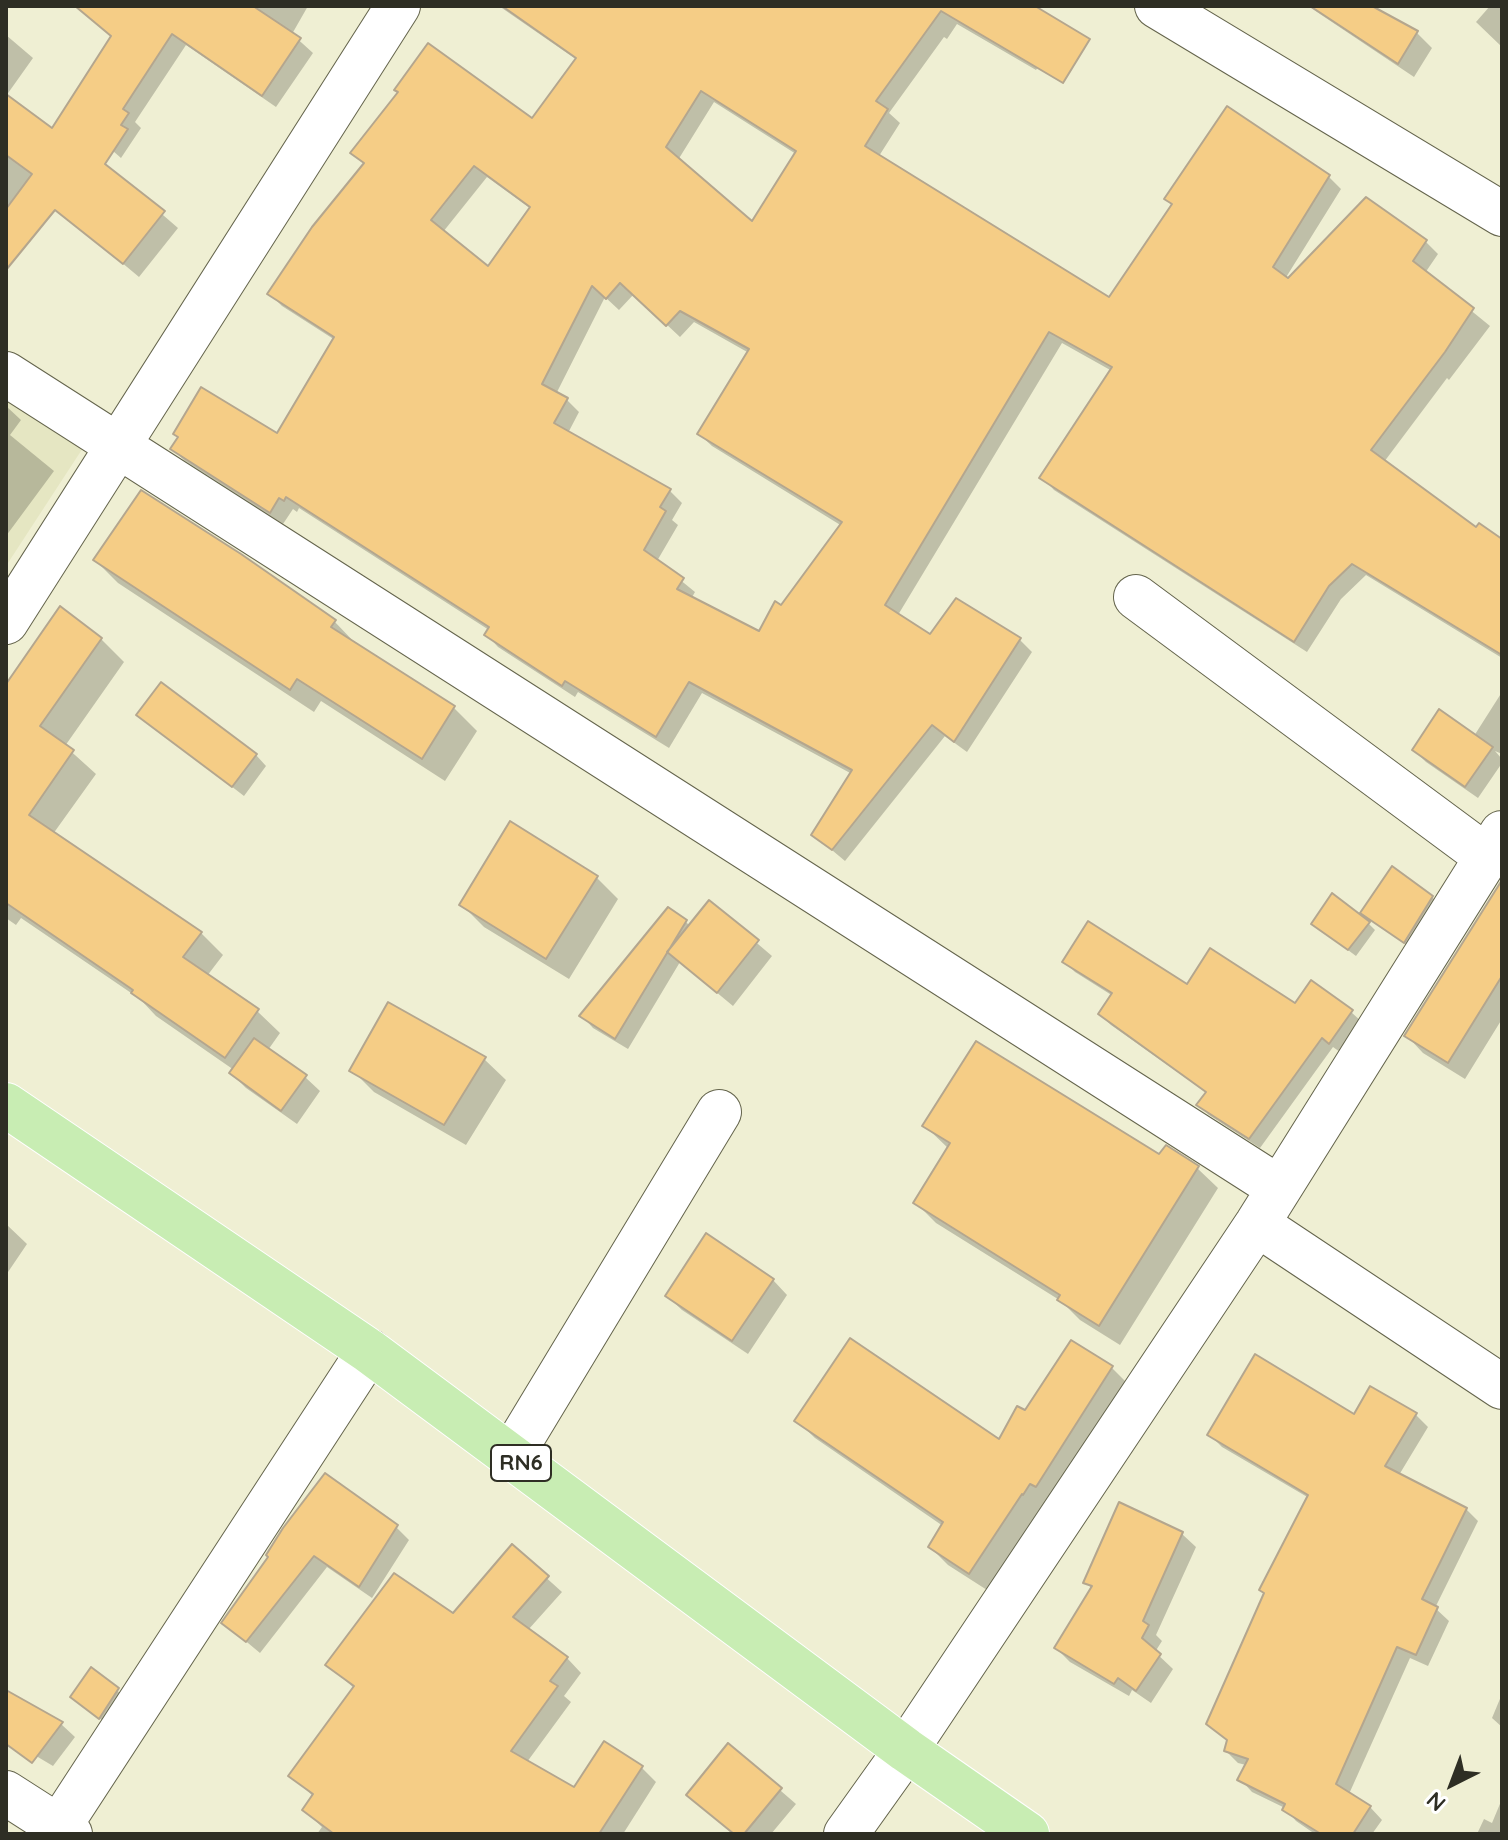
<!DOCTYPE html>
<html>
<head>
<meta charset="utf-8">
<style>
  body { margin:0 }
  #map { position:relative; width:1508px; height:1840px; overflow:hidden; background:#efefd3; font-family:Quicksand,sans-serif }
  canvas { display:block }
  .frame { position:absolute; inset:0; border:8px solid #2e2e24; pointer-events:none }
  .north { position:absolute; left:1412px; top:1744px; width:80px; height:80px; -webkit-text-stroke:6px #fff; paint-order:stroke; rotate:222deg; font-size:22px; font-weight:700; line-height:32px; text-align:center; color:#2e2e24 }
  .north::after { content:''; display:block; margin:auto; width:28px; height:36px; background:#2e2e24; clip-path:polygon(50% 0,100% 100%,50% 72%,0 100%) }
</style>
</head>
<body>
<div id="map">
<canvas width="1508" height="1840"></canvas>
<div class="frame"></div>
<div class="north">N</div>
</div>
<script>
const context = document.querySelector('canvas').getContext('2d');
context.lineJoin = 'round';
function fill(path, color) {
  context.fillStyle = color;
  context.fill(path, 'evenodd');
}
function toPath(rows) {
  const path = new Path2D();
  for (const r of rows) {
    path.moveTo(r[0], r[1]);
    for (let i = 2; i < r.length; i += 2) path.lineTo(r[i], r[i + 1]);
  }
  return path;
}
function trace(path, color, width, dash) {
  context.strokeStyle = color;
  context.lineWidth = width;
  context.lineCap = dash ? 'butt' : 'round';
  context.setLineDash(dash || []);
  context.stroke(path);
}
function label(font, color, halo, rows, align = 'center') {
  context.font = font + ' Quicksand,sans-serif';
  context.lineWidth = 6;
  context.setLineDash([]);
  context.textBaseline = 'middle';
  context.strokeStyle = halo;
  context.fillStyle = color;
  for (const [text, x, y, turn = 0] of rows) {
    context.save();
    context.translate(x, y);
    context.rotate((+turn || 0) * Math.PI / 180);
    context.textAlign = isNaN(turn) ? turn : align;
    if (halo) context.strokeText(text, 0, 0);
    context.fillText(text, 0, 0);
    context.restore();
  }
}
const built = toPath([
  [6,378,94,431,6,566]
]);
const shadow = toPath([
  [78,6,308,6,292,34,313,53,276,107,186,45,135,122,141,128,121,158,80,122,113,37],
  [499,6,1031,6,1062,29,1036,70,957,24,947,39,944,37,889,113,900,123,879,156,1110,300,1328,176,1341,189,1285,279,1426,242,1438,254,1425,273,1490,326,1449,380,1447,378,1384,462,1477,530,1502,543,1502,658,1366,575,1341,599,1307,652,1054,490,1042,477,1112,371,1062,343,898,615,931,637,1020,640,1032,652,967,752,945,736,845,861,814,835,852,774,702,693,669,748,578,692,575,697,498,647,486,634,489,630,299,508,297,512,293,509,283,524,185,461,172,449,278,436,335,340,282,306,270,294,365,165,353,153,533,120,577,60],
  [714,102,796,154,752,224,678,160],
  [487,177,531,209,489,269,443,232],
  [634,294,680,337,694,322,749,353,699,434,712,446,842,526,760,634,691,599,695,592,657,561,678,525,672,520,682,503,670,491,568,433,579,412,567,400,556,394,605,297,619,310],
  [1308,6,1368,6,1417,33,1432,48,1414,77],
  [1490,6,1502,6,1502,47,1476,22],
  [6,35,33,58,6,96],
  [6,97,67,140,6,237],
  [119,177,178,228,139,277,78,226],
  [6,406,21,420,10,435,54,471,6,536],
  [95,560,334,621,357,645,454,708,477,731,445,781,321,701,314,712,118,583],
  [61,609,101,639,124,662,65,746,96,774,53,834,201,933,223,955,207,976,257,1011,280,1033,268,1050,305,1077,320,1091,297,1124,246,1088,231,1073,234,1070,156,1016,140,999,21,918,16,925,6,918,6,688],
  [1502,692,1502,754,1495,751,1502,759,1502,763,1478,798,1426,762,1414,750,1474,736],
  [139,715,256,755,266,766,244,796],
  [596,877,618,899,569,979,484,927,462,905],
  [1432,897,1439,904,1411,948,1362,913],
  [710,903,772,956,733,1006,680,962,628,1049,593,1028,582,1016,685,921,691,927],
  [1502,921,1502,1019,1465,1079,1423,1053,1407,1036],
  [1369,924,1375,930,1356,956,1321,930],
  [1065,962,1295,1006,1351,1012,1362,1022,1340,1052,1333,1047,1260,1148,1209,1115,1198,1105,1207,1093,1111,1025,1100,1014,1113,996,1075,972],
  [484,1059,506,1080,466,1145,374,1092,352,1070],
  [925,1126,1159,1157,1197,1168,1218,1188,1120,1345,1080,1320,1061,1301,936,1223,915,1202,949,1149],
  [6,1224,27,1244,6,1275],
  [773,1280,787,1295,748,1354,682,1310,667,1296],
  [1112,1368,1130,1386,987,1590,948,1565,930,1547,943,1526,815,1438,797,1421,1000,1442,1026,1413],
  [1416,1415,1428,1427,1399,1475,1466,1509,1478,1521,1435,1608,1449,1621,1428,1666,1410,1658,1349,1794,1370,1807,1382,1820,1372,1834,1315,1834,1296,1821,1285,1808,1252,1792,1240,1779,1246,1765,1238,1763,1226,1751,1229,1742,1208,1723,1309,1498,1222,1447,1210,1435,1354,1417],
  [396,1527,409,1540,372,1598,327,1567,260,1653,224,1623,270,1557],
  [1182,1534,1196,1547,1156,1635,1162,1641,1155,1652,1173,1669,1151,1703,1132,1690,1129,1696,1070,1662,1056,1648,1092,1589,1086,1582],
  [512,1547,562,1592,528,1630,567,1658,581,1673,564,1696,571,1702,527,1762,574,1790,605,1743,642,1768,656,1782,623,1834,317,1834,322,1827,304,1810,314,1797,291,1776,355,1689,328,1665,453,1615],
  [91,1670,125,1697,107,1724,79,1703],
  [6,1692,61,1724,75,1737,53,1766,6,1738],
  [1502,1694,1502,1727,1492,1718],
  [729,1746,796,1804,771,1834,733,1834,689,1795],
  [1502,1799,1502,1834,1477,1834,1484,1819,1492,1823]
]);
const building = toPath([
  [75,6,253,6,301,38,262,96,172,34,123,109,129,113,121,125,128,129,105,164,165,211,123,264,55,210,6,270,6,209,32,174,6,155,6,94,52,128,111,36,75,6],
  [502,6,1035,6,1090,39,1063,83,941,11,876,101,888,109,865,146,1109,297,1172,204,1164,199,1227,106,1330,175,1273,267,1288,278,1366,197,1427,240,1413,261,1474,308,1445,352,1371,450,1476,527,1479,523,1502,539,1502,655,1352,564,1329,586,1294,642,1039,478,1112,367,1049,332,885,605,930,634,956,598,1021,638,954,742,932,725,832,850,811,835,852,770,689,682,656,737,565,681,562,686,484,635,489,627,286,497,284,501,279,498,270,513,170,449,178,437,173,434,201,387,277,433,334,337,267,294,312,227,364,163,350,153,398,92,394,90,428,43,532,118,576,58,502,6],
  [701,91,796,151,752,221,666,147,701,91],
  [474,166,530,207,488,266,431,220,474,166],
  [620,283,666,326,680,311,749,349,697,434,842,522,781,605,775,601,759,631,677,589,684,578,644,550,666,511,660,507,671,489,554,423,568,398,542,384,592,286,606,299,620,283],
  [1310,6,1372,6,1418,31,1398,64,1310,6],
  [141,490,241,554,336,620,331,627,455,706,422,759,297,679,290,690,93,560,141,490],
  [60,606,102,638,40,726,74,750,29,815,202,932,183,957,259,1009,225,1058,131,993,133,990,6,903,6,684,60,606],
  [161,682,257,754,232,787,136,715,161,682],
  [1439,709,1493,747,1465,787,1412,750,1439,709],
  [510,821,598,876,546,959,459,905,510,821],
  [1392,866,1433,896,1404,943,1360,913,1392,866],
  [1502,880,1502,976,1448,1063,1404,1036,1502,880],
  [1332,893,1370,922,1348,950,1311,924,1332,893],
  [709,900,759,940,717,993,667,952,709,900],
  [668,907,687,920,615,1039,579,1016,668,907],
  [1088,921,1187,984,1210,948,1295,1003,1311,980,1353,1010,1329,1044,1322,1038,1249,1139,1196,1105,1206,1092,1098,1014,1112,993,1062,962,1088,921],
  [388,1002,486,1057,444,1125,349,1071,388,1002],
  [254,1038,307,1075,281,1111,229,1073,254,1038],
  [976,1041,1159,1154,1166,1145,1199,1166,1099,1326,1057,1300,1060,1295,913,1203,950,1143,922,1126,976,1041],
  [706,1233,774,1279,732,1341,665,1296,706,1233],
  [850,1338,999,1439,1017,1406,1025,1410,1071,1340,1113,1366,1036,1487,1030,1484,1023,1495,1022,1494,969,1574,928,1547,943,1522,794,1421,850,1338],
  [1255,1354,1354,1414,1370,1386,1417,1413,1385,1466,1467,1508,1422,1599,1438,1607,1416,1655,1397,1647,1336,1784,1371,1806,1353,1834,1321,1834,1282,1810,1285,1804,1237,1780,1248,1759,1224,1751,1227,1740,1206,1724,1264,1593,1259,1590,1308,1495,1207,1435,1255,1354],
  [325,1473,398,1525,359,1587,314,1556,246,1642,221,1623,268,1557,266,1555,283,1528,325,1473],
  [1119,1502,1183,1532,1143,1621,1149,1625,1142,1638,1161,1654,1136,1691,1118,1678,1114,1684,1054,1648,1092,1586,1083,1583,1119,1502],
  [512,1544,549,1576,513,1617,568,1657,550,1681,558,1686,511,1751,574,1787,604,1741,643,1766,599,1834,334,1834,302,1810,313,1794,288,1776,354,1686,325,1665,394,1573,453,1613,512,1544],
  [91,1667,119,1688,99,1719,70,1697,91,1667],
  [6,1690,63,1722,32,1763,6,1744,6,1690],
  [728,1743,782,1788,744,1834,734,1834,686,1795,728,1743]
]);
const minor = toPath([
  [1157,6,1502,214],
  [6,374,1279,1188],
  [1136,597,1487,857],
  [6,622,398,6],
  [1257,1224,1502,1387],
  [511,1456,719,1112],
  [6,1793,70,1834],
  [58,1828,369,1351],
  [846,1834,906,1750,1257,1224,1502,833]
]);
const primary = toPath([
  [6,1105,369,1351,906,1750,1027,1834]
]);
const shields = [
  [521,1463,60]
];
const shieldNames = [
  ["RN6",521,1463]
];
fill(built, '#e5e6c2');
fill(shadow, '#0003');
fill(building, '#f5cd86');
trace(building, '#b4a68e', 2);
trace(minor, '#64644c', 46);
trace(primary, '#fff', 46);
trace(minor, '#fff', 44);
trace(primary, '#c8edb3', 44);
for (const [x, y, w] of shields) {
  const box = new Path2D();
  box.roundRect(x - w / 2, y - 18, w, 36, 6);
  context.fillStyle = '#fff';
  context.fill(box);
  trace(box, '#2e2e24', 2);
}
label('bold 22px', '#2e2e24', null, shieldNames);
</script>
</body>
</html>
